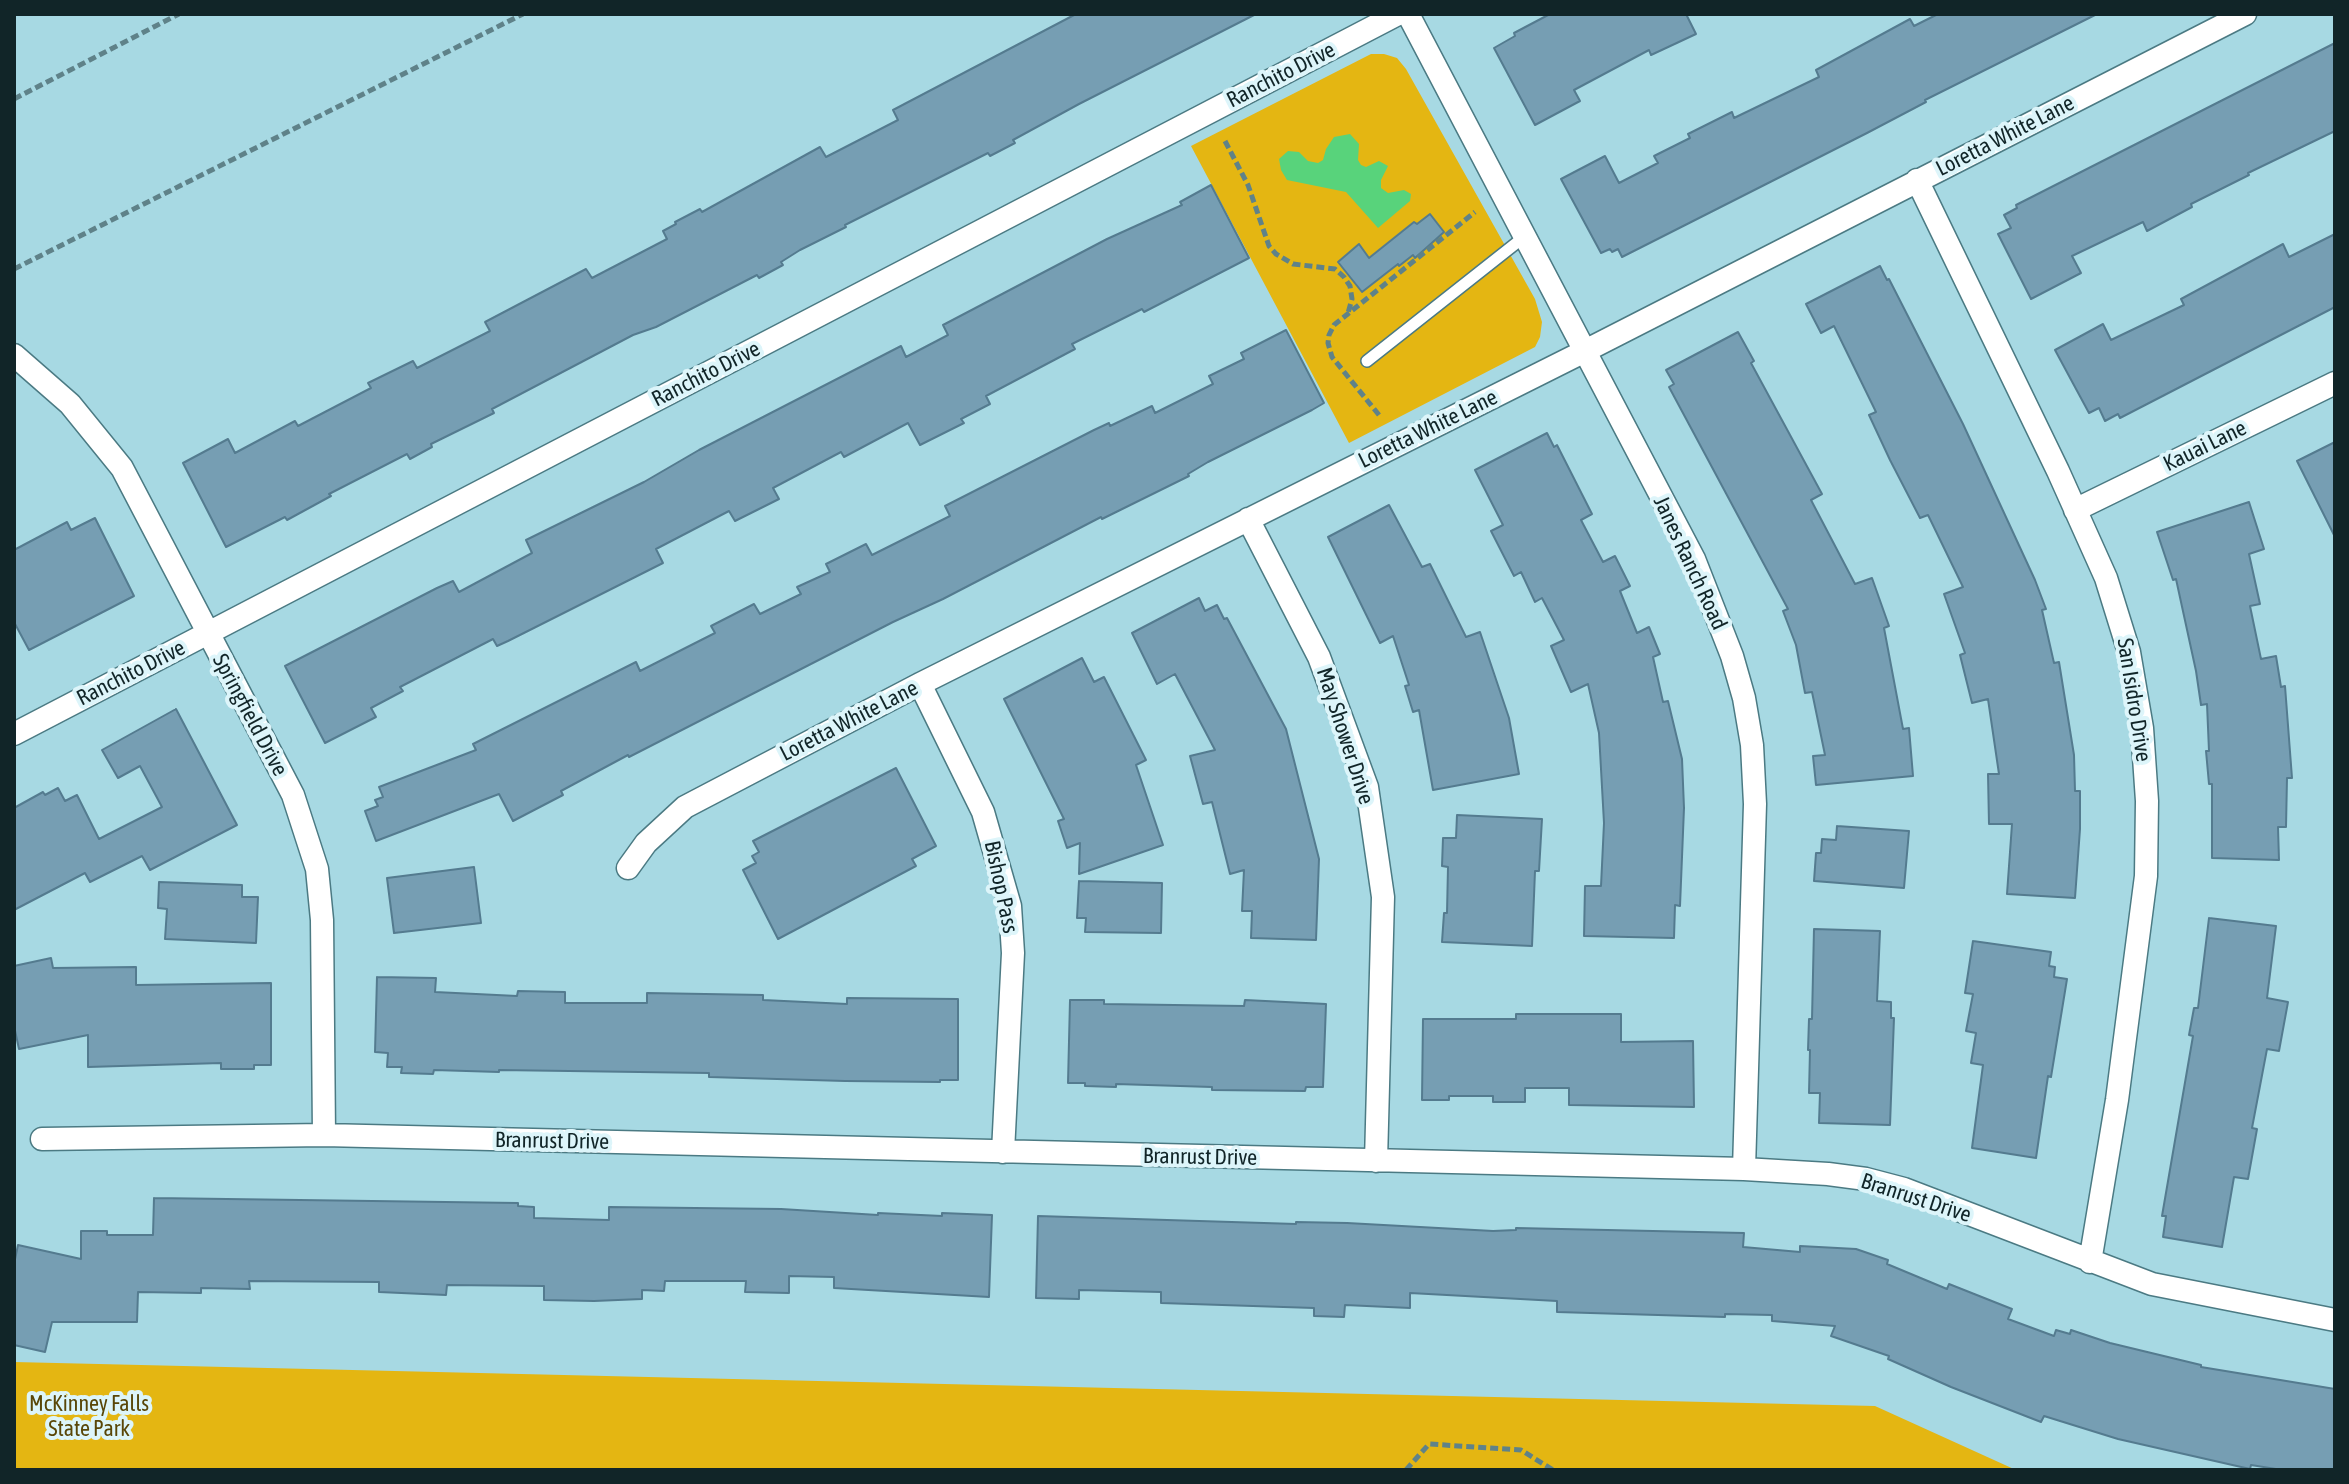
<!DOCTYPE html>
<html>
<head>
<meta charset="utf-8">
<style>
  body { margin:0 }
  #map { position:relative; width:2349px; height:1484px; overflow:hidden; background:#a7d9e3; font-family:"Asap Condensed",sans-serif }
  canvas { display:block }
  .frame { position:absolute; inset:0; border:16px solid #112528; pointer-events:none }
</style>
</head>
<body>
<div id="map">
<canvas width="2349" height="1484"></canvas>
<div class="frame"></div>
</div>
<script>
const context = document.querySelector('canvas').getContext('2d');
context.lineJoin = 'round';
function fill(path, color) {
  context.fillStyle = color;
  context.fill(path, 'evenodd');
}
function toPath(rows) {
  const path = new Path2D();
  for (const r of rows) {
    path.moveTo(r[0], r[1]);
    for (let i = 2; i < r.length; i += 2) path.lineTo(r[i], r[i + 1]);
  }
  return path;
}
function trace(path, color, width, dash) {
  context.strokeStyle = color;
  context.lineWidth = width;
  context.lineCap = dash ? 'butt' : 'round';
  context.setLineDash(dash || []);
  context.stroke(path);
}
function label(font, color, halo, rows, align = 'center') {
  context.font = font + ' "Asap Condensed",sans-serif';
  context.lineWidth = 8;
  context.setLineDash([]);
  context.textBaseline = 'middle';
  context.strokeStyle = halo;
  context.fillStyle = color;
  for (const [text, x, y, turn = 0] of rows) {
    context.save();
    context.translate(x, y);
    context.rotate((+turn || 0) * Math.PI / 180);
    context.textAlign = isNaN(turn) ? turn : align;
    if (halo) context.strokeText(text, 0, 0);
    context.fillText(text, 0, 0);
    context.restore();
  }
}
const green = toPath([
  [1371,54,1384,54,1397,58,1406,69,1535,299,1542,322,1540,337,1535,347,1349,443,1191,146],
  [14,1362,1875,1406,2016,1470,14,1470]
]);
const water = toPath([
  [1350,134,1359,144,1358,160,1361,165,1366,167,1379,161,1388,166,1381,180,1381,188,1388,193,1404,190,1411,194,1410,201,1378,228,1346,192,1287,180,1281,170,1279,159,1288,151,1299,152,1308,161,1318,163,1323,160,1326,149,1334,137]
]);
const building = toPath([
  [1076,14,1256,14,1079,104,1013,140,1015,143,990,156,988,153,845,225,846,227,800,250,781,262,783,265,759,278,757,275,656,327,633,335,492,409,494,413,431,444,432,447,410,459,407,454,329,494,331,496,287,520,285,517,226,547,183,463,228,439,235,453,295,421,298,426,371,388,368,383,413,361,417,368,490,331,485,322,586,269,592,278,667,239,663,231,676,224,675,222,700,209,702,212,820,147,826,157,898,120,893,110,1076,14],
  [1550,14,1686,14,1696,34,1651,55,1649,50,1574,90,1580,101,1535,125,1494,48,1515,36,1514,33,1550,14],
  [1938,14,2097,14,1925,100,1926,102,1867,133,1622,257,1618,249,1612,252,1610,249,1601,253,1561,179,1605,156,1619,183,1658,163,1654,156,1690,138,1688,134,1732,112,1734,118,1819,77,1816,70,1910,19,1914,26,1938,14],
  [2335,43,2335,131,2248,173,2249,175,2191,204,2192,207,2147,231,2143,222,2072,256,2081,273,2031,299,1998,234,2011,228,2004,215,2017,208,2016,205,2335,43],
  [1211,185,1249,258,1144,312,1142,309,1072,344,1075,349,986,396,990,404,961,419,964,423,920,445,908,423,844,457,841,452,773,488,779,499,735,521,729,511,656,549,663,563,508,641,497,646,493,639,400,687,403,691,371,708,376,717,325,743,285,666,437,588,453,581,459,592,532,553,526,540,644,482,699,450,901,346,906,357,948,335,943,325,1107,239,1182,205,1180,202,1211,185],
  [1430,214,1444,232,1415,258,1413,255,1399,266,1398,264,1362,292,1338,262,1359,244,1369,258,1414,222,1417,224,1430,214],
  [2335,234,2335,307,2120,418,2118,414,2105,421,2099,408,2089,413,2055,350,2103,324,2111,340,2184,305,2181,299,2283,244,2289,257,2335,234],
  [1880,266,1887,280,1889,279,1963,424,2035,580,2046,609,2042,610,2054,663,2059,662,2074,755,2075,791,2080,791,2080,829,2075,898,2007,894,2012,824,1989,824,1988,774,1999,774,1988,699,1972,703,1960,655,1965,653,1944,594,1963,587,1928,515,1920,518,1890,460,1869,415,1876,412,1834,326,1821,333,1806,304,1880,266],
  [1286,330,1324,403,1312,410,1208,462,1188,474,1189,476,1102,519,1101,517,943,599,893,622,629,757,628,755,561,791,563,795,513,821,499,794,376,841,365,811,378,806,375,800,383,797,379,787,476,750,473,744,636,662,640,671,715,633,711,626,754,604,760,614,801,594,797,587,830,572,826,564,866,544,872,555,950,516,945,506,1094,430,1109,423,1110,426,1152,406,1155,413,1213,384,1209,376,1244,359,1241,353,1286,330],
  [1738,332,1754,361,1751,363,1822,494,1811,500,1855,584,1872,578,1889,626,1884,628,1903,729,1909,728,1913,776,1816,785,1813,756,1825,755,1812,692,1805,693,1796,645,1783,611,1788,609,1669,387,1674,384,1666,370,1738,332],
  [1547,433,1554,447,1557,445,1592,514,1581,520,1603,562,1615,556,1630,586,1620,591,1637,633,1649,627,1660,654,1653,657,1663,702,1668,701,1682,759,1684,808,1680,906,1675,905,1674,938,1584,936,1585,886,1601,886,1604,823,1599,733,1588,684,1571,692,1551,646,1564,640,1542,598,1535,602,1521,572,1514,576,1491,531,1503,525,1475,470,1547,433],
  [2335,442,2335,537,2297,461,2335,442],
  [2249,502,2264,549,2249,554,2260,604,2250,606,2261,659,2276,656,2281,687,2285,686,2292,778,2287,778,2286,827,2278,827,2279,860,2212,858,2212,784,2209,784,2206,751,2209,751,2207,704,2201,705,2196,671,2176,579,2173,580,2157,532,2249,502],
  [1389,505,1422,567,1430,564,1466,637,1480,632,1509,718,1519,774,1433,790,1419,710,1413,712,1405,686,1409,685,1393,636,1380,643,1328,537,1389,505],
  [95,518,134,596,29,650,14,622,14,550,67,522,71,530,95,518],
  [1199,598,1205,611,1217,605,1224,619,1227,618,1286,729,1319,859,1316,940,1251,938,1252,911,1242,911,1244,870,1230,874,1212,802,1203,804,1190,756,1215,750,1175,674,1157,684,1132,633,1199,598],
  [1082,658,1094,682,1104,677,1146,760,1136,765,1163,845,1079,874,1080,843,1067,848,1058,821,1064,819,1004,699,1082,658],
  [176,709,237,825,150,870,142,856,90,882,85,873,14,910,14,808,43,792,45,795,58,788,65,801,77,795,99,839,162,807,140,766,118,778,102,750,176,709],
  [896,768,936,846,912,859,916,866,778,939,743,870,756,863,752,856,759,852,753,841,896,768],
  [1457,815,1542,819,1539,871,1535,871,1532,946,1442,942,1444,913,1447,913,1448,867,1442,866,1443,838,1456,838,1457,815],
  [1837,826,1909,831,1904,888,1814,881,1816,853,1821,853,1822,839,1836,840,1837,826],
  [474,867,481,923,394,933,387,878,474,867],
  [1079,881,1162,883,1161,933,1085,932,1086,918,1077,918,1079,881],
  [159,882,242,885,242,897,258,897,256,943,165,939,167,909,158,908,159,882],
  [2209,918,2276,926,2267,998,2288,1002,2279,1051,2267,1049,2252,1128,2257,1129,2248,1179,2234,1177,2222,1247,2163,1237,2166,1216,2162,1216,2193,1036,2189,1035,2194,1008,2198,1008,2209,918],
  [1814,929,1880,931,1877,1001,1891,1002,1891,1018,1894,1018,1890,1125,1819,1123,1820,1093,1809,1093,1810,1050,1808,1050,1809,1019,1812,1019,1814,929],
  [1973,941,2051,952,2049,966,2055,967,2054,977,2067,979,2051,1077,2048,1076,2036,1158,1972,1148,1983,1065,1971,1063,1976,1033,1966,1031,1973,994,1965,993,1973,941],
  [51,958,53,968,136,967,136,985,271,983,271,1065,254,1065,254,1069,221,1069,221,1063,88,1067,88,1035,19,1049,14,1026,14,966,51,958],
  [377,977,436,978,435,992,517,996,518,991,565,992,565,1003,647,1003,647,993,763,995,763,1000,847,1004,847,998,958,999,958,1080,940,1080,940,1082,845,1081,709,1077,709,1073,499,1070,499,1072,434,1070,433,1074,401,1073,402,1067,387,1067,388,1053,375,1052,377,977],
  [1070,1000,1104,1000,1104,1004,1244,1006,1245,1000,1326,1004,1323,1087,1306,1087,1305,1091,1212,1090,1212,1087,1116,1084,1116,1087,1085,1086,1085,1083,1068,1083,1070,1000],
  [1516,1014,1621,1014,1621,1042,1693,1041,1694,1107,1569,1105,1569,1088,1525,1088,1525,1102,1493,1102,1493,1096,1449,1096,1449,1100,1422,1100,1423,1019,1516,1019,1516,1014],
  [154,1198,518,1203,518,1206,534,1207,534,1218,609,1220,609,1207,781,1209,878,1215,878,1213,942,1216,942,1213,992,1215,989,1297,834,1288,834,1277,789,1276,789,1293,745,1292,746,1281,665,1281,664,1291,642,1290,642,1299,594,1301,544,1300,544,1286,447,1285,446,1295,379,1292,379,1282,249,1281,250,1289,201,1288,201,1293,138,1292,137,1322,52,1322,45,1352,14,1345,14,1264,18,1245,81,1259,81,1231,107,1231,107,1235,153,1235,154,1198],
  [1038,1216,1296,1224,1296,1222,1347,1223,1493,1231,1516,1230,1516,1228,1744,1233,1743,1247,1800,1252,1800,1246,1856,1249,1888,1260,1887,1264,1947,1289,1949,1284,2012,1309,2008,1319,2054,1336,2056,1330,2070,1334,2071,1330,2110,1343,2201,1365,2201,1367,2335,1389,2335,1470,2282,1470,2251,1465,2250,1469,2118,1439,2044,1416,2041,1422,1951,1387,1888,1359,1889,1356,1831,1336,1835,1326,1772,1321,1772,1315,1725,1314,1725,1317,1557,1312,1557,1301,1410,1293,1410,1308,1345,1305,1344,1317,1314,1316,1314,1308,1161,1303,1161,1292,1079,1290,1079,1299,1036,1298,1038,1216]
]);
const path = toPath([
  [14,99,179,14],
  [1225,141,1248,185,1269,246,1276,254,1293,264,1335,269,1344,277,1350,286,1352,299,1348,313],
  [14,269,523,14],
  [1379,415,1332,357,1328,343,1329,335,1334,325,1475,212],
  [1406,1470,1429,1444,1521,1450,1553,1470]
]);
const service = toPath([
  [1367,361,1524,237]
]);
const minor = toPath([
  [1408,14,1694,559,1732,656,1744,698,1752,745,1755,804,1744,1169],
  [1917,180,2058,471,2106,578,2129,652,2142,728,2147,801,2146,876,2117,1100,2090,1262],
  [14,355,70,404,122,468,293,795,317,869,322,920,324,1135],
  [2075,510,2335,383],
  [1248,519,1319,657,1367,787,1383,897,1376,1161],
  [920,684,983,812,1010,906,1013,953,1003,1152],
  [14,734,1398,14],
  [628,868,646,843,685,807,920,684,1583,352,2245,14],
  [42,1139,324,1135,1744,1169,1828,1174,1866,1179,1904,1189,2152,1284,2335,1320]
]);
const streetNames = [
  ["Ranchito Drive",1281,75,-27],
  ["Loretta White Lane",2005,136,-27],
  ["Ranchito Drive",706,374,-27],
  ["Loretta White Lane",1428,429,-26],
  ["Kauai Lane",2205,446,-26],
  ["Janes Ranch Road",1690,563,65],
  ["Ranchito Drive",131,673,-27],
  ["San Isidro Drive",2134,700,81],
  ["Springfield Drive",250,715,62],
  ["Loretta White Lane",849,721,-27],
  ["May Shower Drive",1345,736,72],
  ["Bishop Pass",1001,887,78],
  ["Branrust Drive",552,1141,1],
  ["Branrust Drive",1200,1157,1],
  ["Branrust Drive",1916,1198,18]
];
const parkNames = [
  ["McKinney Falls",89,1404],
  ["State Park",89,1429]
];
fill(green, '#e4b612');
fill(water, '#58d37b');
fill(building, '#769eb3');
trace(building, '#547b8f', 2);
trace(service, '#4b7a83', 14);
trace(minor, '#4b7a83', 25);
trace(path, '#5f8289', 5, [8, 4]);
trace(service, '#fff', 11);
trace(minor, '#fff', 22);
label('22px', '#112528', '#ddf5fa', streetNames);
label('22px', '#594607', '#ddf5fa', parkNames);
</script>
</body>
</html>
